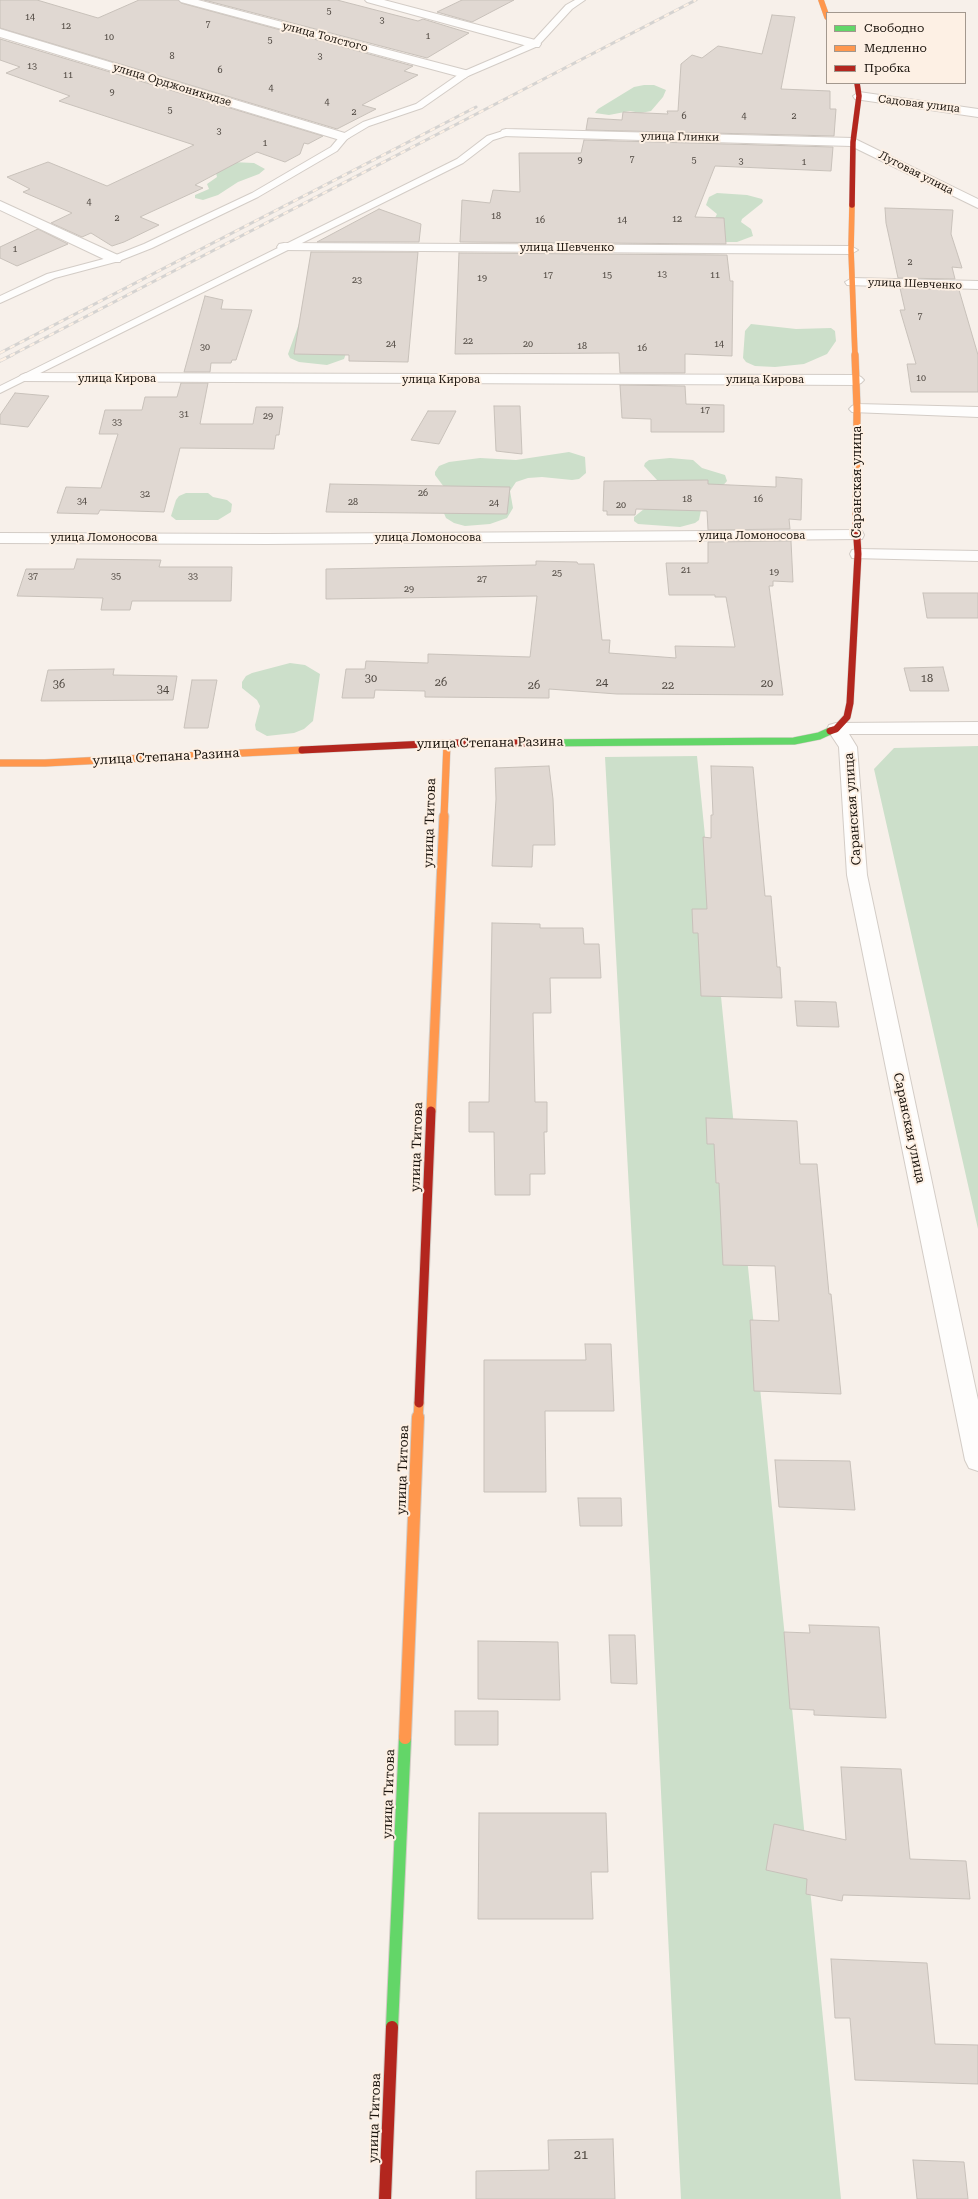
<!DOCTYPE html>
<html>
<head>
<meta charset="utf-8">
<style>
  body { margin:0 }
  #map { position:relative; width:978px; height:2199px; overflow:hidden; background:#f7f0ea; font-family:"Roboto Serif",serif }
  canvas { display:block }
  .legend { position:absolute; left:826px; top:12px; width:140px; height:72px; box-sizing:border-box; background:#fdf0e4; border:1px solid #a3988e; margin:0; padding:5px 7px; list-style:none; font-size:12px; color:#1b140d }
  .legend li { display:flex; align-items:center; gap:8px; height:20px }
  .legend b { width:20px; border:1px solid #a3988e }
</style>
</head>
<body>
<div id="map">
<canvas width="978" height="2199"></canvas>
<ul class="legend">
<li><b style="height:5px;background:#63d668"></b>Свободно</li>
<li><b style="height:5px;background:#ff974d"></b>Медленно</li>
<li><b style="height:5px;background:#b3261e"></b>Пробка</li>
</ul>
</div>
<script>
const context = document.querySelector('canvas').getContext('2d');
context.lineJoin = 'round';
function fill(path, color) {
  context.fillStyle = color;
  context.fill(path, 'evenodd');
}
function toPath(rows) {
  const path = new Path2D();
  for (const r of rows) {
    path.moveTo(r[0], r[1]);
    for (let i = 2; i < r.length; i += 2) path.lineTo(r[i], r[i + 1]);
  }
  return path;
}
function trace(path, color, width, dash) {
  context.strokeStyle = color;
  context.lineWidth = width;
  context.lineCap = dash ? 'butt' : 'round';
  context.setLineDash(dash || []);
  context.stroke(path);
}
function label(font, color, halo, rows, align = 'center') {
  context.font = font + ' "Roboto Serif",serif';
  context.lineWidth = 4;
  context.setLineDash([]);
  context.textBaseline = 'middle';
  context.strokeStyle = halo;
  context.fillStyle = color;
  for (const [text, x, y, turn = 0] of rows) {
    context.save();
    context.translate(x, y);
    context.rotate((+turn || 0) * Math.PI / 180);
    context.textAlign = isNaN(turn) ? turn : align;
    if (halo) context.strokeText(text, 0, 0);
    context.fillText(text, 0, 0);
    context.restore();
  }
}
const green = toPath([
  [644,85,654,85,666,90,663,97,651,111,641,113,630,111,609,115,595,113,598,109,634,87],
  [232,162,254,163,265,169,259,174,238,182,218,195,203,200,195,198,195,195,209,189,207,184,217,177,216,173],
  [717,193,747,195,762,199,763,201,762,203,742,219,741,222,751,229,753,236,737,242,721,242,715,218,717,214,706,205,709,197],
  [300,321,347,351,344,359,327,365,299,362,290,358,288,354],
  [751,324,796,329,831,328,835,331,836,341,827,354,804,364,775,367,755,366,746,362,743,358,745,331],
  [569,452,585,457,586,473,579,479,572,480,542,477,528,478,516,482,510,491,513,508,507,518,490,524,465,526,454,523,446,518,443,511,447,491,435,475,435,472,439,466,449,462,480,458,516,460],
  [670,458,693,460,702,468,725,475,727,481,701,510,699,520,695,523,680,527,638,524,634,521,634,517,649,505,657,480,644,466,645,463,649,460],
  [186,493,208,493,213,497,227,500,232,504,231,512,218,520,176,520,171,516,176,500,179,496],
  [290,663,305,665,320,674,313,721,304,729,294,733,267,736,256,730,255,725,260,706,257,700,242,688,242,682,246,676,252,673],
  [978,746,978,1229,874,769,894,748],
  [697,756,841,2199,681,2199,650,1568,605,757]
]);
const building = toPath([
  [0,0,37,0,98,18,139,0,178,0,181,3,413,66,404,71,418,75,362,105,376,109,337,129,0,28,0,0],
  [204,0,337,0,418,21,423,19,469,33,427,58,204,0],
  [462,0,514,0,472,22,437,12,462,0],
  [772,15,795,17,781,89,830,91,830,109,836,109,834,136,586,130,588,118,622,120,623,112,668,114,667,111,678,111,681,64,692,55,702,58,718,46,762,54,772,15],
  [0,39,323,136,308,144,304,143,300,154,285,162,257,152,195,185,203,188,140,217,159,225,124,242,112,246,91,233,82,237,51,223,72,213,23,192,30,189,7,177,48,162,107,186,194,145,59,101,70,96,6,73,20,67,0,60,0,39],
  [584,140,833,147,831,171,715,166,695,217,724,218,726,244,460,242,462,200,490,203,493,190,520,192,519,153,581,153,584,140],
  [885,208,953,210,951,234,962,268,952,267,955,279,898,278,886,223,885,208],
  [379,209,421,224,419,242,317,242,379,209],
  [38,229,68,244,17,266,0,258,0,247,38,229],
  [311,252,418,252,408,362,349,361,349,355,294,354,311,252],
  [459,253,727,255,730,281,733,281,732,356,685,354,685,373,620,373,619,353,455,354,459,253],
  [900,288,959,290,978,355,978,392,911,392,907,364,916,364,900,310,905,310,900,288],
  [205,296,223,300,221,309,252,310,236,360,232,360,231,363,211,363,210,372,184,372,205,296],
  [181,383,208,383,200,424,253,424,256,407,283,407,279,435,276,435,274,449,180,448,164,512,100,510,98,514,57,513,66,487,101,488,118,434,99,434,105,410,142,410,145,397,177,397,181,383],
  [620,385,685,386,686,404,724,405,724,432,651,432,651,419,622,418,620,385],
  [15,393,49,396,28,427,0,424,0,415,15,393],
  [494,406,520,406,522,454,496,451,494,406],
  [428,411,456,411,439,444,411,440,428,411],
  [776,477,802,479,801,520,789,519,790,529,708,530,707,511,636,509,635,515,607,515,607,511,603,511,604,481,708,480,708,484,776,487,776,477],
  [330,484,510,487,507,514,326,512,330,484],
  [791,541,793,582,773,581,773,586,769,586,783,695,617,694,549,689,549,698,425,697,425,691,375,690,374,698,342,698,346,669,365,669,366,661,428,663,428,654,530,657,537,596,326,599,326,569,536,565,536,561,577,562,578,564,594,564,602,640,610,640,609,653,676,658,675,646,735,647,726,597,715,597,715,595,669,595,666,563,708,563,708,542,791,541],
  [77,559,161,560,159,567,232,567,231,601,132,601,130,610,101,610,103,598,17,596,26,569,74,569,77,559],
  [923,593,978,593,978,618,927,618,923,593],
  [943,667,949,691,910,691,904,668,943,667],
  [114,669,113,675,177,676,173,700,41,701,48,670,114,669],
  [192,680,217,680,208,728,184,728,192,680],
  [549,766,553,799,555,845,533,845,532,867,492,866,496,799,495,768,549,766],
  [711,766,753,767,765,896,771,896,777,967,780,967,782,998,701,996,698,933,693,933,692,909,707,909,703,837,711,838,711,815,713,815,711,766],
  [492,923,540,924,540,928,583,928,584,944,599,944,601,978,550,978,551,1013,533,1013,535,1102,547,1102,547,1132,544,1132,545,1174,530,1174,530,1195,495,1195,494,1132,469,1132,469,1102,489,1102,492,923],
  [795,1001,836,1002,839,1027,797,1026,795,1001],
  [706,1118,797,1121,800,1164,817,1164,829,1294,831,1294,841,1394,754,1391,750,1320,779,1321,775,1266,723,1265,719,1183,716,1183,714,1144,707,1144,706,1118],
  [585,1344,611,1344,614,1411,545,1411,546,1492,484,1492,484,1360,586,1360,585,1344],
  [775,1460,850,1461,855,1510,779,1507,775,1460],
  [578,1498,621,1498,622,1526,580,1526,578,1498],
  [809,1625,879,1627,886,1718,814,1715,814,1710,790,1709,784,1632,810,1633,809,1625],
  [609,1635,635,1635,637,1684,611,1683,609,1635],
  [478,1641,558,1642,560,1700,478,1699,478,1641],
  [455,1711,498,1711,498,1745,455,1745,455,1711],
  [841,1767,901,1769,910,1859,966,1861,970,1899,843,1895,842,1901,806,1894,807,1879,766,1870,774,1824,846,1840,841,1767],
  [479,1813,606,1813,608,1872,591,1872,593,1919,478,1919,479,1813],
  [831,1959,927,1963,935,2044,978,2045,978,2084,855,2080,850,2018,835,2018,831,1959],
  [613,2139,615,2199,476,2199,476,2171,549,2170,548,2140,613,2139],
  [913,2160,964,2162,968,2199,917,2199,913,2160]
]);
const lane = toPath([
  [575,0,585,0,572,9,538,46,468,76,422,108,369,126,347,139,337,151,258,197,152,248,119,261,55,278,0,303,0,296,47,274,111,257,144,244,252,193,331,147,341,135,363,122,416,104,462,72,532,42,566,5,575,0],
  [506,130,511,133,509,135,493,140,463,163,0,393,0,386,457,159,487,136,506,130]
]);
const street = toPath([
  [179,0,198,0,469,71,471,74,465,78,461,77,181,2,179,0],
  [365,0,384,0,539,41,541,44,539,47,531,47,367,2,365,0],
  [0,29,348,134,350,137,344,141,340,140,0,37,0,29],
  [859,92,978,109,978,117,855,99,853,96,859,92],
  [506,129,853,138,978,199,978,208,851,146,502,136,500,133,502,130,506,129],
  [0,201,120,256,122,259,120,262,110,262,0,210,0,201],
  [284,243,851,246,858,250,851,254,279,250,277,247,279,244,284,243],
  [852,278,978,281,978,289,847,285,845,282,852,278],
  [26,373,856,375,861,377,864,380,861,383,856,385,21,381,18,378,21,375,26,373],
  [857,404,978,407,978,417,852,412,849,409,852,406,857,404],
  [856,530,862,531,864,535,862,539,267,544,0,543,0,533,267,534,856,530],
  [858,549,978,551,978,561,852,558,850,554,852,550,858,549],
  [978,722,978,734,849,734,857,747,867,875,978,1400,978,1471,969,1468,965,1460,847,875,839,747,827,729,829,725,836,723,978,722]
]);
const fastFar1 = toPath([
  [533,743,794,741,819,736,830,731]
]);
const fast = toPath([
  [392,2027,405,1738]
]);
const slowFar3 = toPath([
  [821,0,827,17],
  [852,205,851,250,855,356]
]);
const slowFar2 = toPath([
  [855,355,857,409,856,524],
  [0,763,45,763,302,750],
  [444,817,447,743]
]);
const slowFar1 = toPath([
  [431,1111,444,816],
  [418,1418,419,1403]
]);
const slow = toPath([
  [405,1738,418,1417]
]);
const jamFar3 = toPath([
  [852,205,853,142,859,96,857,83]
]);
const jamFar2 = toPath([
  [830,731,836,729,847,717,850,703,858,554,856,524],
  [302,750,447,743,533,743]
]);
const jamFar1 = toPath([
  [419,1403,431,1111]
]);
const jam = toPath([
  [385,2199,392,2027]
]);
const railFar1 = toPath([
  [0,353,476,107],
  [10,356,696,0]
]);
const rail = toPath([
  [0,361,12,355]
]);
const farNumbernames = [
  ["5",329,11],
  ["14",30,17],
  ["3",382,20],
  ["7",208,24],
  ["12",66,26],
  ["1",428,36],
  ["10",109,37],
  ["5",270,40],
  ["8",172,56],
  ["3",320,56],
  ["13",32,66],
  ["6",220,70],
  ["11",68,75],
  ["4",271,88],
  ["9",112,92],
  ["4",327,102],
  ["5",170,110],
  ["2",354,112],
  ["6",684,116],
  ["4",744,116],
  ["2",794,116],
  ["3",219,131],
  ["1",265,143],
  ["7",632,159],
  ["9",580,160],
  ["5",694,160],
  ["3",741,161],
  ["1",804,162],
  ["4",89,202],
  ["18",496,216],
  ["2",117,218],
  ["12",677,219],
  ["16",540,220],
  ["14",622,220],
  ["1",15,249],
  ["2",910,262],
  ["13",662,274],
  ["17",548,275],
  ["15",607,275],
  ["11",715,275],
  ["19",482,278],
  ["23",357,280],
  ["7",920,316],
  ["22",468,341],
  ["24",391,344],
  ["20",528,344],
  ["14",719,344],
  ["18",582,346],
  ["30",205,347],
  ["16",642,348],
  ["10",921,378],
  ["17",705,410],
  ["31",184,414],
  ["29",268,416],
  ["33",117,422],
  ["26",423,493],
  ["32",145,494],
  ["18",687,499],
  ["16",758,499],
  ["34",82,501],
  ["28",353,502],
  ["24",494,503],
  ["20",621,505],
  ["21",686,570],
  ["19",774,572],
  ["25",557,573],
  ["37",33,576],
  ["35",116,576],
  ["33",193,576],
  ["27",482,579],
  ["29",409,589]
];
const farStreetnames = [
  ["улица Толстого",325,37,15],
  ["улица Орджоникидзе",172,85,17],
  ["Садовая улица",919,104,7],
  ["улица Глинки",680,137,1],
  ["Луговая улица",916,173,27],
  ["улица Шевченко",567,248],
  ["улица Шевченко",915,284,2],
  ["улица Кирова",117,379],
  ["улица Кирова",441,380],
  ["улица Кирова",765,380],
  ["улица Ломоносова",752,536],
  ["улица Ломоносова",104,538],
  ["улица Ломоносова",428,538]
];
const numberNames = [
  ["30",371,679],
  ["18",927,679],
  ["26",441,683],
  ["24",602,683],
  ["20",767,684],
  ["36",59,685],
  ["26",534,686],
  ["22",668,686],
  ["34",163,690]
];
const streetNames = [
  ["Саранская улица",857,482,-90],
  ["улица Степана Разина",490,743,-1],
  ["улица Степана Разина",166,757,-3],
  ["Саранская улица",853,809,-94],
  ["улица Титова",430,823,-88],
  ["Саранская улица",909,1128,78],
  ["улица Титова",417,1147,-88],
  ["улица Титова",403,1470,-88],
  ["улица Титова",389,1794,-88],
  ["улица Титова",375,2118,-88]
];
const nearNumbernames = [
  ["21",581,2155]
];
fill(green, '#ccdfca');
fill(building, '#e0d8d2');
trace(building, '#c8c1ba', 1);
trace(lane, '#d3ccc6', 2);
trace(street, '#d3ccc6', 2);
trace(fastFar1, '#d3ccc6', 8);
trace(fast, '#d3ccc6', 14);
trace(slowFar3, '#d3ccc6', 6);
trace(slowFar2, '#d3ccc6', 8);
trace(slowFar1, '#d3ccc6', 11);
trace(slow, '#d3ccc6', 14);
trace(jamFar3, '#d3ccc6', 6);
trace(jamFar2, '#d3ccc6', 8);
trace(jamFar1, '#d3ccc6', 11);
trace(jam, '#d3ccc6', 14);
fill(lane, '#fefdfc');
fill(street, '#fefdfc');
trace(fastFar1, '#63d668', 7);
trace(fast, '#63d668', 12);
trace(slowFar3, '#ff974d', 5.5);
trace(slowFar2, '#ff974d', 7);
trace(slowFar1, '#ff974d', 9);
trace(slow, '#ff974d', 12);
trace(jamFar3, '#b3261e', 5.5);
trace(jamFar2, '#b3261e', 7);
trace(jamFar1, '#b3261e', 9);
trace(jam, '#b3261e', 12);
trace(railFar1, '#d5d3d1', 3);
trace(rail, '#d5d3d1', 3.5);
trace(railFar1, '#fdf0e4', 2, [5.5]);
trace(rail, '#fdf0e4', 2.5, [7]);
label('9px', '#4c453e', null, farNumbernames);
label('11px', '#1b140d', '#fdf0e4', farStreetnames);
label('11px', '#4c453e', null, numberNames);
label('13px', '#1b140d', '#fdf0e4', streetNames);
label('13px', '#4c453e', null, nearNumbernames);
</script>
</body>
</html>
